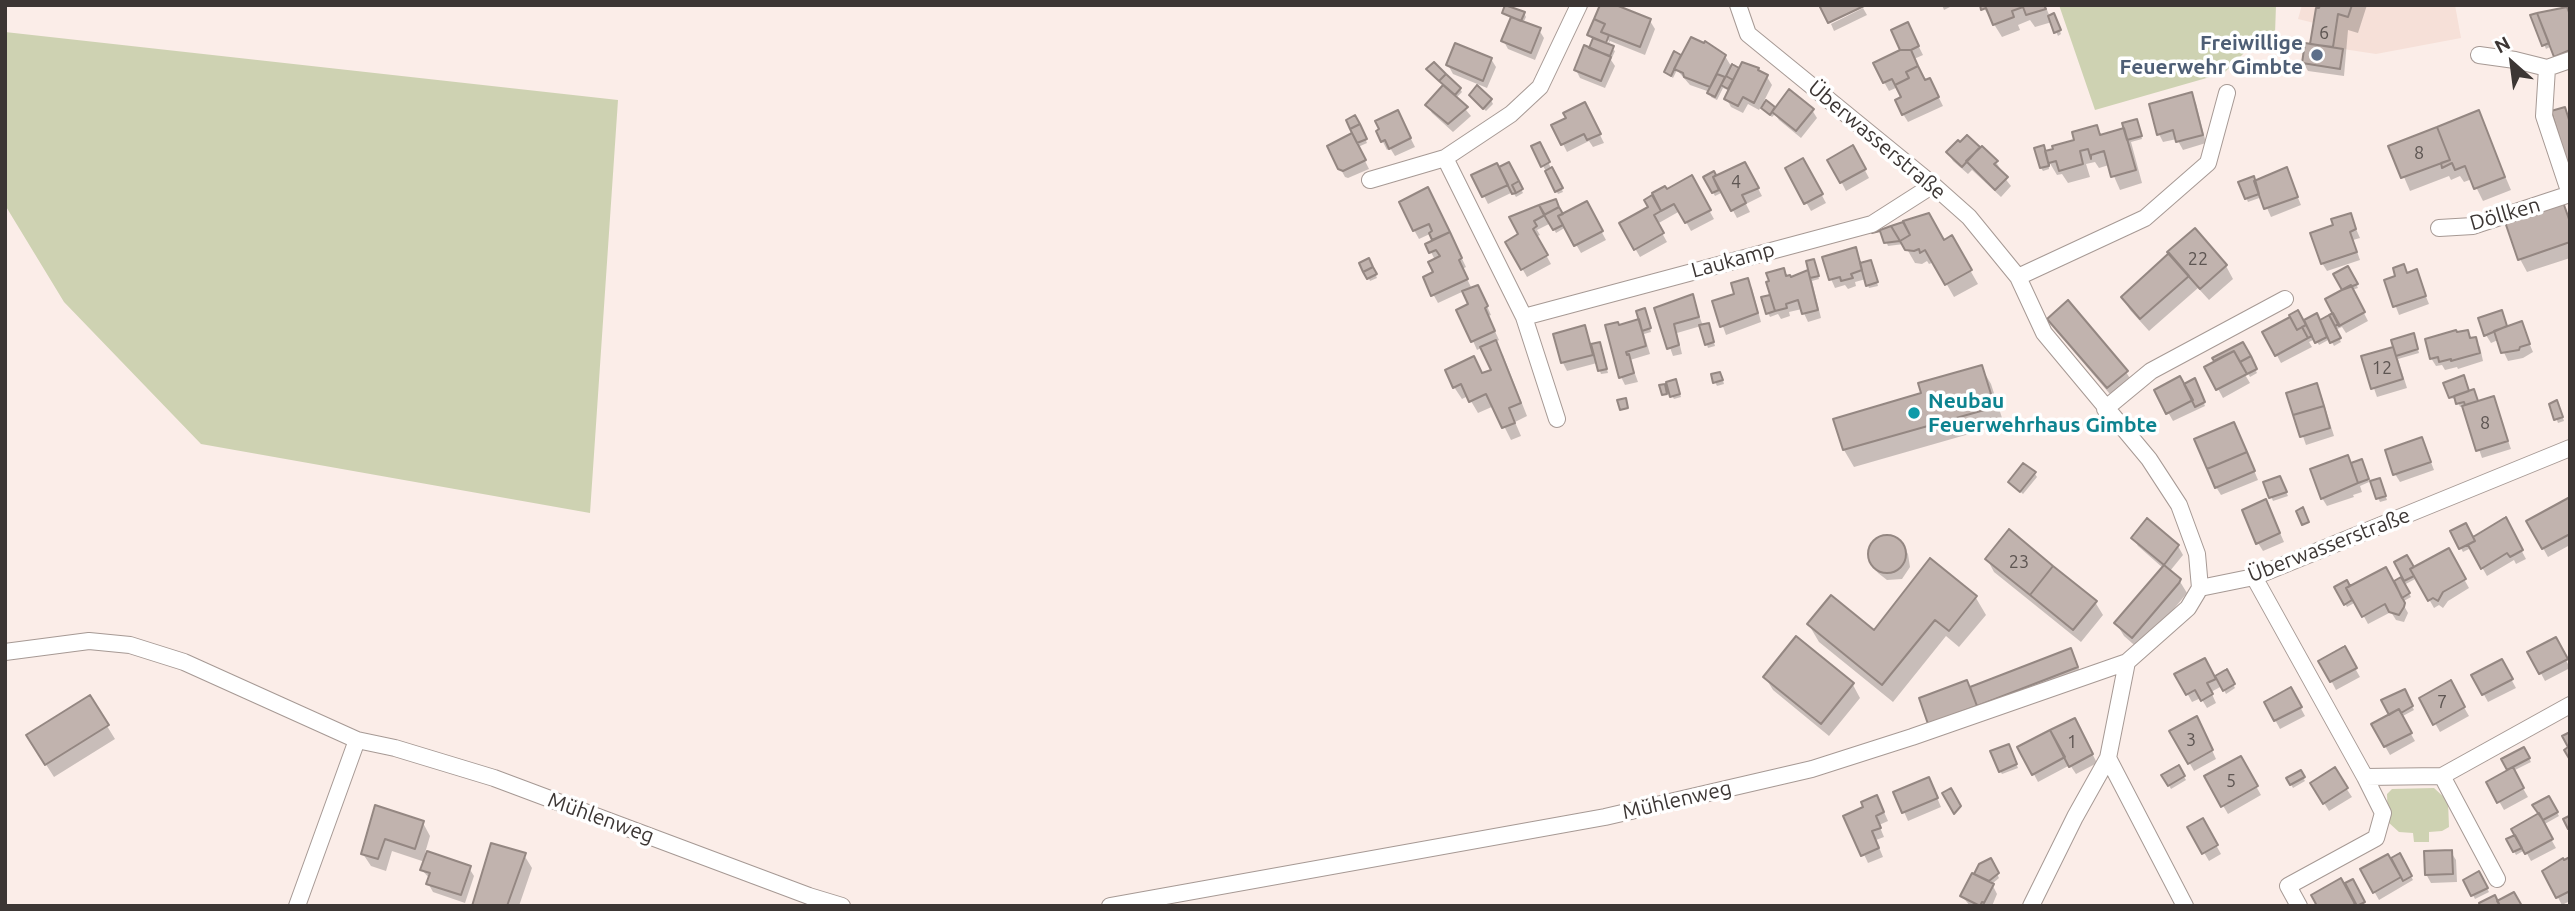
<!DOCTYPE html>
<html>
<head>
<meta charset="utf-8">
<style>
  body { margin:0 }
  #map { position:relative; width:2575px; height:911px; overflow:hidden; background:#fbede8; font-family:Ubuntu,sans-serif }
  canvas { display:block }
  .frame { position:absolute; inset:0; border:7px solid #3c3634; pointer-events:none }
  .north { position:absolute; left:2477px; top:28px; width:70px; height:70px; -webkit-text-stroke:5px #fff; paint-order:stroke; rotate:332deg; font-size:19px; font-weight:700; line-height:28px; text-align:center; color:#3c3634 }
  .north::after { content:''; display:block; margin:auto; width:24px; height:32px; background:#3c3634; clip-path:polygon(50% 0,100% 100%,50% 72%,0 100%) }
</style>
</head>
<body>
<div id="map">
<canvas width="2575" height="911"></canvas>
<div class="frame"></div>
<div class="north">N</div>
</div>
<script>
const context = document.querySelector('canvas').getContext('2d');
context.lineJoin = 'round';
function fill(path, color) {
  context.fillStyle = color;
  context.fill(path, 'evenodd');
}
function toPath(rows) {
  const path = new Path2D();
  for (const r of rows) {
    if (r.length === 3) {
      path.moveTo(r[0] + r[2], r[1]);
      path.arc(r[0], r[1], r[2], 0, 2 * Math.PI);
      continue;
    }
    path.moveTo(r[0], r[1]);
    for (let i = 2; i < r.length; i += 2) path.lineTo(r[i], r[i + 1]);
  }
  return path;
}
function trace(path, color, width, dash) {
  context.strokeStyle = color;
  context.lineWidth = width;
  context.lineCap = dash ? 'butt' : 'round';
  context.setLineDash(dash || []);
  context.stroke(path);
}
function label(font, color, halo, rows, align = 'center') {
  context.font = font + ' Ubuntu,sans-serif';
  context.lineWidth = 7;
  context.setLineDash([]);
  context.textBaseline = 'middle';
  context.strokeStyle = halo;
  context.fillStyle = color;
  for (const [text, x, y, turn = 0] of rows) {
    context.save();
    context.translate(x, y);
    context.rotate((+turn || 0) * Math.PI / 180);
    context.textAlign = isNaN(turn) ? turn : align;
    if (halo) context.strokeText(text, 0, 0);
    context.fillText(text, 0, 0);
    context.restore();
  }
}
const built = toPath([
  [2302,5,2455,5,2461,38,2376,54,2310,44,2314,23,2298,19]
]);
const green = toPath([
  [2059,5,2276,5,2275,34,2248,49,2224,73,2095,110],
  [5,32,618,100,590,513,201,444,64,302,5,205],
  [2434,788,2448,801,2449,827,2442,831,2429,832,2429,842,2414,842,2413,833,2399,832,2388,822,2387,794,2392,789]
]);
const shadow = toPath([
  [1612,5,1650,21,1655,29,1645,55,1610,41,1608,46,1615,51,1611,60,1615,66,1605,88,1580,78,1576,70,1590,50,1594,40,1589,35],
  [1606,38,1609,41,1604,52,1601,50],
  [1942,5,1950,5,1950,7,1944,10],
  [1982,5,2045,5,2050,17,2055,18,2061,34,2058,36,2052,22,2035,27,2030,20,2018,25,2020,30,2002,37],
  [2322,5,2367,5,2358,33,2348,30,2344,76,2308,71,2303,62,2314,46],
  [1863,8,1867,15,1834,31,1831,24],
  [1504,13,1524,13,1526,17,1523,23,1539,30,1544,38,1535,60,1508,49,1503,40,1512,19],
  [2532,16,2570,16,2570,60,2560,64,2552,46,2546,49],
  [1912,33,1923,55,1914,59,1925,82,1934,88,1943,106,1908,122,1903,114,1903,98,1898,87,1889,91,1884,82],
  [1725,56,1731,66,1740,70,1758,69,1767,77,1772,85,1764,101,1776,110,1812,110,1817,118,1801,138,1779,120,1775,114,1772,117,1766,112,1762,105,1759,110,1748,104,1743,113,1731,107,1726,98,1730,91,1723,88,1717,100,1711,97,1710,92,1690,85,1677,70,1673,78,1665,72,1680,57,1681,59],
  [1491,59,1496,67,1487,88,1453,74,1448,65],
  [1445,86,1460,89,1462,92,1456,98,1471,116,1453,132,1432,113,1427,105],
  [2191,94,2196,103,2206,143,2183,150,2177,139,2163,142,2159,134],
  [1473,99,1491,100,1493,104,1486,111],
  [2478,112,2511,190,2483,201,2472,179,2464,182,2460,176,2451,180,2449,176,2410,191,2391,147],
  [1589,113,1604,143,1593,147,1589,141,1567,152,1563,144],
  [1355,117,1367,143,1358,147,1369,169,1348,178,1345,177,1340,168,1355,134],
  [1402,121,1415,147,1395,156,1390,148,1387,150,1378,132],
  [2138,125,2142,139,2131,142,2142,183,2120,190,2109,165,2099,168,2095,162,2086,164,2090,177,2068,183,2062,174,2057,175,2048,160,2049,169,2043,171,2041,168,2036,149,2046,153,2077,141,2096,127,2102,136],
  [1967,138,1996,162,2001,170,2000,172,2011,186,2001,197,1972,170,1968,174,1953,161,1948,152],
  [1539,144,1563,192,1558,194,1533,147],
  [1853,148,1869,178,1846,191,1830,160],
  [1803,160,1826,203,1811,211,1787,168],
  [1508,164,1523,193,1516,197,1513,192,1488,204,1474,176],
  [1745,164,1762,196,1746,204,1750,212,1737,218,1723,192,1715,196,1705,178,1714,174,1716,177],
  [2286,169,2301,205,2271,217,2262,197,2248,202,2240,183,2255,182],
  [1691,178,1714,219,1691,231,1680,211,1657,224,1667,242,1640,257,1621,224,1650,208,1647,200,1665,189,1666,191],
  [1432,197,1466,267,1462,269,1472,289,1482,295,1491,315,1488,316,1499,340,1495,342,1503,355,1527,416,1515,422,1521,436,1511,440,1494,406,1478,413,1468,396,1462,399,1454,387,1493,370,1481,348,1477,350,1473,341,1459,311,1470,305,1464,291,1438,303,1433,294,1435,260,1427,244,1434,241,1432,233,1419,239,1414,230],
  [1586,203,1606,240,1581,253,1566,227,1556,233,1551,223,1537,230,1540,235,1536,237,1551,264,1527,277,1507,242,1520,235,1538,207,1563,216],
  [2562,204,2570,217,2570,258,2527,272,2520,259],
  [2350,215,2360,238,2353,240,2360,260,2327,271,2322,263,2335,226],
  [1906,223,1944,242,1951,237,1978,284,1954,297,1934,262,1929,264,1927,261,1922,264,1915,263,1904,244,1888,246,1882,231],
  [2194,231,2226,266,2233,279,2209,300,2198,288,2149,331,2130,310,2123,298],
  [1855,249,1862,265,1872,266,1878,286,1869,288,1866,279,1855,282,1856,286,1848,289,1845,285,1835,288,1831,279],
  [1369,260,1377,278,1370,281,1362,264],
  [1815,265,1819,279,1812,281,1821,318,1808,322,1802,309,1789,312,1790,316,1781,319,1778,314,1770,317,1768,313,1769,297,1773,303,1783,270,1791,279,1810,271],
  [2404,267,2408,274,2416,272,2429,304,2399,315,2386,281,2397,277],
  [2348,268,2358,288,2352,290,2368,321,2346,333,2342,327,2335,330,2341,342,2334,346,2330,339,2319,345,2315,339,2309,342,2312,347,2281,363,2265,333,2293,318,2303,322,2316,315,2320,322,2335,313,2344,291],
  [1747,280,1752,288,1761,322,1726,335,1714,302,1736,295],
  [1692,296,1703,326,1710,328,1715,346,1708,348,1701,326,1677,333,1682,354,1673,356,1656,309],
  [2501,312,2508,328,2521,324,2533,352,2523,358,2508,361,2498,340,2491,343,2486,335],
  [1646,314,1651,332,1644,334,1650,354,1630,360,1638,382,1625,385,1621,377,1619,327,1641,321],
  [2049,319,2126,372,2134,385,2115,400,2057,332],
  [1584,327,1592,346,1601,347,1608,373,1601,374,1597,363,1567,371,1563,363,1555,335],
  [2467,332,2480,347,2483,361,2458,369,2457,367,2445,370,2442,365,2436,366,2431,358],
  [2415,339,2419,353,2398,359,2407,388,2377,397,2363,357],
  [2242,344,2257,373,2250,377,2244,366,2241,368,2250,383,2223,398,2206,367,2215,363,2215,359],
  [1981,367,1991,384,2004,424,1854,467,1844,450,1836,420,1923,395],
  [1722,377,1724,384,1717,386,1715,382],
  [2196,384,2205,406,2173,421,2156,391],
  [1677,385,1681,397,1674,399,1672,396],
  [2316,385,2321,394,2334,436,2306,445,2288,394],
  [2475,394,2478,403,2493,398,2511,449,2482,458,2464,406,2460,407,2457,399,2451,399,2463,395],
  [2551,405,2559,406,2564,421,2558,423],
  [2238,432,2258,480,2221,495,2216,487],
  [2422,439,2434,470,2400,482,2395,474],
  [2347,457,2351,465,2361,461,2369,482,2360,486,2362,492,2353,495,2354,497,2327,506,2322,498],
  [2035,474,2037,477,2023,494,2010,482],
  [2281,481,2288,496,2273,501,2265,483],
  [2381,484,2387,500,2380,502,2378,498],
  [2570,499,2570,545,2548,557,2528,521],
  [2270,510,2284,542,2263,551,2258,543],
  [2505,520,2526,559,2516,564,2514,560,2487,576,2471,548,2463,552,2452,532,2472,539],
  [2147,521,2178,546,2183,555,2170,571,2179,580,2187,593,2140,650,2124,636,2116,623,2163,568,2138,546,2133,538],
  [1893,537,1903,545,1908,554,1910,567,1902,579,1887,580,1878,573,1872,564,1870,551,1872,545,1880,538],
  [2448,551,2469,588,2448,601,2443,608,2439,605,2434,608,2417,578,2404,585,2411,597,2402,602,2408,613,2404,622,2396,620,2391,612,2368,624,2356,602,2347,607,2336,588,2346,583,2353,595,2393,583,2404,578,2396,563,2417,576],
  [1987,559,2095,602,2103,615,2081,642,1994,572],
  [1930,561,1976,598,1986,615,1959,647,1946,636,1893,702,1819,642,1809,625,1874,632],
  [1796,639,1853,685,1860,698,1829,736,1773,690,1765,677],
  [2555,639,2570,668,2545,681,2530,653],
  [2344,649,2360,677,2336,690,2321,661],
  [2071,650,2084,680,1935,731,1970,689],
  [2501,661,2516,688,2488,702,2473,675],
  [2226,671,2235,688,2226,694,2222,686,2211,692,2216,703,2207,708,2201,698,2192,702,2177,675,2214,678],
  [2450,683,2469,716,2440,732,2421,698],
  [2291,690,2305,716,2280,729,2266,703],
  [2404,692,2414,710,2401,717,2415,741,2390,755,2373,725,2391,715],
  [107,726,115,739,54,777,36,749],
  [2201,726,2216,759,2194,771,2172,732],
  [2079,728,2097,763,2076,774,2070,765,2038,782,2020,748],
  [2010,749,2018,768,2002,774,2000,771],
  [2524,749,2531,762,2513,771,2528,797,2504,810,2488,782,2509,771,2504,760],
  [2240,758,2261,795,2228,814,2206,777],
  [2178,768,2186,780,2171,789,2164,776],
  [2334,770,2352,797,2329,811,2312,784],
  [2300,772,2305,781,2293,788,2288,779],
  [1933,788,1941,807,1908,821,1896,793],
  [2548,798,2559,816,2543,825,2556,848,2531,861,2525,850,2516,855,2508,840,2517,835,2540,815],
  [1881,805,1888,821,1879,825,1884,837,1876,840,1883,857,1868,863,1846,816],
  [376,808,423,823,430,836,425,853,469,868,474,876,465,903,433,892,428,883,430,879,422,870,425,862,392,851,386,871,371,866,363,854],
  [2202,820,2221,854,2209,861,2189,827],
  [2451,852,2456,860,2457,882,2431,883,2426,874],
  [524,855,532,868,519,906,473,906],
  [2399,856,2413,880,2379,900,2362,870,2395,868,2397,866],
  [2570,859,2570,901,2562,905,2544,872],
  [1990,860,1999,878,1992,884,1997,894,1992,906,1970,906,1962,896,1978,878,1976,874],
  [2479,873,2489,892,2475,899,2465,880],
  [2352,881,2365,906,2358,906,2356,902,2353,903,2355,906,2319,906]
]);
const building = toPath([
  [1505,5,1525,12,1521,21,1502,13,1505,5],
  [1600,5,1616,5,1651,19,1640,47,1601,32,1605,24,1594,19,1600,5],
  [1819,5,1863,5,1864,6,1828,23,1819,5],
  [1980,5,2044,5,2046,9,2026,15,2023,7,2012,11,2014,17,1993,25,1986,8,1981,10,1980,5],
  [2320,5,2352,5,2348,17,2338,14,2333,47,2310,44,2316,8,2319,8,2320,5],
  [2567,7,2570,15,2570,50,2554,57,2537,13,2567,7],
  [2054,13,2061,30,2054,33,2048,16,2054,13],
  [2537,13,2549,43,2542,46,2530,15,2537,13],
  [1511,17,1541,28,1531,53,1501,41,1511,17],
  [1594,19,1605,24,1601,32,1609,35,1606,43,1587,35,1594,19],
  [1908,22,1919,46,1911,50,1900,50,1891,30,1908,22],
  [1691,37,1704,43,1705,41,1726,55,1710,87,1684,77,1683,73,1674,69,1691,37],
  [1593,38,1614,46,1610,56,1589,48,1593,38],
  [1455,43,1492,58,1483,81,1446,65,1455,43],
  [2305,43,2343,49,2340,69,2302,63,2305,43],
  [1584,45,1611,57,1601,81,1574,70,1584,45],
  [1900,50,1911,50,1918,66,1906,72,1909,78,1895,85,1892,79,1883,83,1873,63,1900,50],
  [1674,51,1681,55,1671,76,1664,72,1674,51],
  [1434,62,1446,74,1439,81,1426,69,1434,62],
  [1742,62,1759,68,1758,70,1768,75,1754,103,1743,97,1738,106,1724,99,1742,62],
  [1732,64,1739,68,1733,80,1726,76,1732,64],
  [1918,66,1925,80,1930,78,1939,97,1902,115,1895,100,1901,97,1895,85,1909,78,1906,72,1918,66],
  [1446,74,1461,88,1455,95,1439,81,1446,74],
  [1717,74,1725,77,1715,97,1707,93,1717,74],
  [1726,76,1733,80,1728,89,1721,85,1726,76],
  [1443,85,1468,107,1448,124,1425,105,1443,85],
  [1477,85,1492,99,1483,109,1469,95,1477,85],
  [1789,89,1814,109,1796,131,1772,112,1789,89],
  [2192,92,2203,135,2176,142,2173,130,2157,135,2149,104,2192,92],
  [1766,100,1775,107,1770,115,1761,108,1766,100],
  [1585,102,1601,134,1587,140,1584,134,1561,145,1551,125,1566,118,1563,113,1585,102],
  [2565,107,2570,123,2570,174,2551,111,2565,107],
  [1398,110,1411,138,1389,149,1385,140,1381,142,1376,131,1379,129,1375,121,1398,110],
  [2479,110,2505,177,2474,189,2465,166,2455,170,2452,163,2442,168,2441,163,2450,160,2437,127,2479,110],
  [1355,115,1360,124,1350,129,1346,120,1355,115],
  [2137,119,2142,136,2127,140,2122,123,2137,119],
  [1360,124,1367,139,1357,143,1350,129,1360,124],
  [2097,125,2100,135,2124,128,2136,170,2111,177,2104,151,2091,155,2091,159,2088,149,2080,151,2083,164,2059,171,2056,161,2049,163,2049,166,2045,151,2053,149,2052,146,2074,140,2072,132,2097,125],
  [2437,127,2450,160,2401,178,2388,146,2437,127],
  [1352,133,1366,160,1343,171,1338,169,1327,146,1352,133],
  [1967,135,1980,147,1962,167,1946,152,1958,140,1960,142,1967,135],
  [1540,142,1550,162,1541,167,1531,146,1540,142],
  [1853,145,1866,169,1840,183,1827,160,1853,145],
  [2044,145,2049,166,2040,168,2034,148,2044,145],
  [1982,146,1998,161,1994,164,2008,177,1995,190,1966,161,1982,146],
  [1803,158,1823,194,1804,204,1785,168,1803,158],
  [1509,162,1519,181,1512,185,1516,193,1512,194,1499,167,1509,162],
  [1745,162,1759,188,1742,195,1746,203,1731,211,1713,177,1745,162],
  [1497,163,1508,185,1482,197,1471,175,1497,163],
  [1552,167,1563,188,1555,192,1545,171,1552,167],
  [2287,167,2298,197,2264,209,2254,181,2287,167],
  [1714,171,1716,175,1713,177,1719,190,1712,193,1703,177,1714,171],
  [1692,175,1711,210,1685,223,1674,204,1661,211,1652,193,1665,186,1667,189,1692,175],
  [2254,176,2259,194,2245,199,2238,182,2254,176],
  [1519,181,1523,189,1516,193,1512,185,1519,181],
  [1428,187,1450,232,1432,240,1429,233,1432,231,1429,224,1413,231,1399,202,1428,187],
  [1652,195,1661,211,1654,215,1664,233,1634,250,1619,223,1648,207,1644,200,1652,195],
  [1556,199,1559,207,1544,215,1539,205,1556,199],
  [1587,201,1603,231,1574,246,1558,216,1587,201],
  [2563,202,2570,222,2570,242,2518,260,2505,222,2563,202],
  [1539,205,1545,215,1534,221,1537,226,1533,229,1548,255,1521,270,1505,242,1518,234,1509,217,1539,205],
  [1559,207,1563,214,1558,216,1563,225,1553,230,1544,215,1559,207],
  [1929,213,1944,240,1952,235,1972,270,1945,285,1925,250,1920,253,1919,249,1914,251,1905,250,1900,241,1910,235,1903,221,1929,213],
  [2351,213,2356,229,2350,232,2357,252,2321,264,2310,233,2333,225,2331,219,2351,213],
  [1903,222,1910,235,1900,241,1891,226,1903,222],
  [1891,226,1900,241,1884,243,1880,231,1872,233,1891,226],
  [2195,228,2227,265,2200,289,2167,252,2195,228],
  [1450,232,1462,258,1459,260,1468,279,1431,296,1423,277,1433,272,1428,262,1440,256,1436,250,1429,253,1425,244,1450,232],
  [1856,247,1862,270,1851,274,1853,278,1841,281,1840,277,1829,280,1822,257,1856,247],
  [2169,253,2189,276,2140,319,2121,297,2169,253],
  [1369,258,1373,267,1363,272,1359,263,1369,258],
  [1814,259,1819,276,1810,278,1806,261,1814,259],
  [1871,260,1878,282,1866,286,1860,263,1871,260],
  [2404,264,2407,273,2417,269,2426,296,2393,307,2384,280,2395,276,2393,268,2404,264],
  [2348,266,2358,284,2342,290,2333,274,2348,266],
  [1373,267,1377,274,1367,279,1363,272,1373,267],
  [1784,268,1786,276,1790,275,1791,277,1808,270,1818,310,1802,314,1798,300,1786,304,1787,308,1775,311,1766,282,1769,281,1766,273,1784,268],
  [1748,278,1758,313,1720,327,1712,301,1734,294,1731,283,1748,278],
  [1478,285,1488,306,1485,308,1495,331,1471,342,1456,310,1468,304,1462,291,1478,285],
  [2351,285,2365,312,2339,326,2325,299,2351,285],
  [1693,294,1699,317,1674,324,1679,345,1667,349,1654,308,1693,294],
  [1770,295,1775,311,1766,314,1761,297,1770,295],
  [2068,300,2128,371,2107,388,2047,319,2068,300],
  [1645,308,1651,328,1642,331,1636,311,1645,308],
  [2298,310,2306,325,2297,330,2289,315,2298,310],
  [2502,310,2507,326,2484,336,2478,318,2502,310],
  [2317,313,2327,337,2315,343,2304,320,2317,313],
  [2333,313,2339,324,2335,326,2329,315,2333,313],
  [2329,315,2341,338,2330,343,2320,320,2329,315],
  [2290,317,2297,330,2302,327,2308,338,2275,356,2262,332,2290,317],
  [1639,319,1646,346,1626,352,1627,355,1629,354,1634,373,1619,378,1605,325,1618,322,1619,325,1639,319],
  [2522,321,2530,344,2520,347,2519,350,2501,353,2494,331,2522,321],
  [1709,323,1714,342,1705,345,1699,325,1709,323],
  [1585,325,1593,355,1561,363,1553,334,1585,325],
  [2306,325,2312,336,2308,338,2302,327,2306,325],
  [2456,330,2457,332,2468,330,2470,338,2476,337,2480,353,2451,361,2451,359,2439,362,2438,357,2430,359,2425,339,2456,330],
  [2414,333,2418,349,2396,356,2391,340,2414,333],
  [1496,340,1521,403,1509,408,1515,423,1502,428,1486,394,1469,402,1461,384,1453,388,1445,370,1474,356,1482,373,1491,370,1480,347,1496,340],
  [2391,340,2403,379,2371,389,2361,356,2393,347,2391,340],
  [1600,342,1607,369,1598,371,1591,344,1600,342],
  [2243,342,2251,356,2240,362,2234,351,2214,361,2212,358,2243,342],
  [2234,351,2247,374,2216,390,2204,367,2234,351],
  [2251,356,2257,369,2247,374,2240,362,2251,356],
  [1982,365,1995,407,1843,450,1833,419,1921,393,1918,383,1982,365],
  [1720,372,1723,380,1713,383,1711,374,1720,372],
  [2464,375,2469,391,2449,398,2443,383,2464,375],
  [2180,376,2193,400,2166,414,2154,390,2180,376],
  [2195,378,2205,402,2195,407,2184,384,2195,378],
  [1676,379,1680,394,1670,397,1666,382,1676,379],
  [2317,383,2324,406,2293,415,2286,393,2317,383],
  [1665,384,1667,394,1662,395,1659,385,1665,384],
  [2474,389,2478,401,2465,405,2464,402,2456,404,2454,396,2474,389],
  [2494,396,2508,441,2476,451,2462,406,2494,396],
  [1626,398,1628,408,1620,410,1617,400,1626,398],
  [2557,400,2563,417,2554,420,2549,404,2557,400],
  [2324,406,2330,428,2300,437,2293,415,2324,406],
  [2234,422,2247,452,2207,469,2194,439,2234,422],
  [2422,437,2431,462,2393,475,2385,450,2422,437],
  [2247,452,2255,471,2215,488,2207,469,2247,452],
  [2348,455,2358,483,2321,499,2310,469,2348,455],
  [2362,459,2369,479,2358,483,2351,463,2362,459],
  [2023,463,2036,472,2020,492,2008,482,2023,463],
  [2280,476,2287,492,2269,498,2263,482,2280,476],
  [2380,478,2386,496,2376,499,2370,481,2380,478],
  [2570,497,2570,534,2542,549,2526,521,2570,497],
  [2266,499,2280,533,2256,544,2242,510,2266,499],
  [2303,507,2309,522,2302,525,2296,511,2303,507],
  [2506,517,2523,550,2510,557,2507,553,2481,569,2468,545,2475,541,2473,537,2506,517],
  [2147,518,2179,545,2164,565,2131,538,2147,518],
  [2466,523,2475,541,2459,549,2450,531,2466,523],
  [2009,529,2053,566,2030,595,1985,559,2009,529],
  [1887,554,19],
  [2449,548,2466,579,2443,592,2438,601,2433,598,2428,601,2410,569,2449,548],
  [2407,555,2414,567,2410,569,2414,576,2404,581,2394,562,2407,555],
  [1930,558,1977,596,1949,631,1935,620,1882,685,1807,624,1831,595,1874,630,1930,558],
  [2164,565,2181,579,2179,583,2132,638,2114,623,2164,565],
  [2053,566,2097,601,2073,630,2030,595,2053,566],
  [2386,567,2405,603,2404,607,2399,615,2389,612,2385,604,2362,617,2346,588,2386,567],
  [2401,577,2410,593,2402,598,2394,581,2401,577],
  [2347,580,2350,586,2346,588,2352,600,2344,605,2334,587,2347,580],
  [1796,636,1854,683,1821,724,1763,677,1796,636],
  [2556,637,2568,659,2539,674,2527,652,2556,637],
  [2345,646,2357,668,2330,682,2318,661,2345,646],
  [2071,648,2078,667,1977,706,1970,687,2071,648],
  [2205,658,2216,679,2207,683,2213,694,2201,701,2195,690,2186,695,2174,674,2205,658],
  [2502,659,2513,679,2482,695,2471,675,2502,659],
  [2227,669,2235,684,2223,691,2215,676,2227,669],
  [1967,680,1977,706,1928,724,1919,698,1967,680],
  [2451,680,2465,707,2433,725,2419,698,2451,680],
  [2291,687,2302,707,2274,721,2264,702,2291,687],
  [2405,689,2413,706,2401,713,2399,709,2389,715,2381,700,2405,689],
  [90,695,109,725,45,765,26,735,90,695],
  [2399,709,2412,733,2384,747,2371,724,2399,709],
  [2197,716,2213,750,2188,764,2169,731,2197,716],
  [2075,718,2093,754,2069,767,2050,730,2075,718],
  [2050,730,2065,757,2032,775,2017,747,2050,730],
  [2570,732,2570,760,2564,750,2568,747,2562,736,2570,732],
  [2009,744,2017,764,1999,772,1990,751,2009,744],
  [2524,747,2530,758,2507,770,2501,759,2524,747],
  [2241,756,2258,786,2221,807,2204,776,2241,756],
  [2179,765,2185,776,2168,786,2161,775,2179,765],
  [2335,767,2348,788,2323,804,2310,783,2335,767],
  [2513,767,2524,788,2497,803,2486,782,2513,767],
  [2301,770,2305,777,2290,785,2286,778,2301,770],
  [1929,777,1938,798,1902,813,1893,792,1929,777],
  [1951,788,1961,806,1954,814,1942,793,1951,788],
  [1877,795,1884,812,1876,816,1881,828,1872,831,1879,848,1861,856,1843,816,1863,807,1861,802,1877,795],
  [2549,796,2558,812,2543,820,2532,805,2549,796],
  [375,805,424,821,415,849,385,839,378,859,361,854,375,805],
  [2539,813,2553,839,2525,854,2511,829,2539,813],
  [2569,816,2570,828,2568,829,2563,819,2569,816],
  [2203,818,2218,845,2202,854,2187,827,2203,818],
  [2515,835,2522,848,2513,852,2506,839,2515,835],
  [491,843,526,853,507,906,472,906,491,843],
  [2452,850,2453,874,2425,875,2424,851,2452,850],
  [427,851,471,866,461,895,426,884,430,873,420,870,427,851],
  [2400,853,2412,876,2403,881,2391,858,2400,853],
  [2388,854,2401,877,2373,893,2360,869,2388,854],
  [2570,857,2570,891,2556,898,2542,871,2563,858,2564,860,2570,857],
  [1991,858,1999,873,1989,881,1974,874,1979,864,1991,858],
  [2479,871,2488,888,2471,896,2463,880,2479,871],
  [1972,873,1994,884,1984,903,1982,902,1980,906,1960,896,1972,873],
  [2341,878,2355,904,2351,906,2317,906,2311,895,2341,878],
  [2353,879,2365,902,2357,906,2345,883,2353,879],
  [2514,892,2522,906,2500,906,2497,901,2514,892],
  [2495,895,2500,906,2480,906,2479,903,2495,895]
]);
const street = toPath([
  [1579,5,1540,87,1511,114,1445,158,1524,317,1872,224,1933,185],
  [1738,5,1748,34,1933,185,1969,217,2018,277,2044,333,2149,459,2179,505,2197,554,2200,588],
  [2479,55,2515,60,2547,68,2570,60],
  [2547,68,2544,116,2570,194],
  [1370,180,1445,158],
  [2439,228,2473,226,2570,194],
  [2018,277,2145,218,2208,163,2227,93],
  [1524,317,1557,419],
  [2105,409,2151,371,2285,299],
  [2254,577,2365,777,2442,776,2497,879],
  [2200,588,2254,577,2570,448],
  [5,652,89,641,130,645,184,662,357,740,395,748,494,778,809,896,842,906],
  [2108,758,2185,906],
  [2442,776,2570,705],
  [297,906,357,740],
  [1110,906,1605,817,1812,769,1912,737,2127,662,2188,608,2200,588],
  [2031,906,2075,817,2108,758,2127,662],
  [2299,906,2288,886,2376,838,2383,813,2365,777]
]);
const markers = [
  [2317,55,7,"#5c6f8a"],
  [1914,413,7,"#0f9aa8"]
];
const numberNames = [
  ["6",2324,33],
  ["8",2419,153],
  ["4",1736,182],
  ["22",2198,259],
  ["12",2382,368],
  ["8",2485,423],
  ["23",2019,562],
  ["7",2442,702],
  ["3",2191,740],
  ["1",2072,742],
  ["5",2231,781]
];
const serviceNames = [
  ["Freiwillige",2303,43],
  ["Feuerwehr Gimbte",2303,67]
];
const streetNames = [
  ["Überwasserstraße",1877,140,40],
  ["Döllken",2505,214,-16],
  ["Laukamp",1733,260,-15],
  ["Überwasserstraße",2329,545,-21],
  ["Mühlenweg",1677,800,-13],
  ["Mühlenweg",601,818,20]
];
const cultureNames = [
  ["Neubau",1928,401],
  ["Feuerwehrhaus Gimbte",1928,425]
];
fill(built, '#f6e0d8');
fill(green, '#ced2b2');
fill(shadow, '#0003');
fill(building, '#c1b3ae');
trace(building, '#948782', 2);
trace(street, '#a69994', 18);
trace(street, '#fff', 16);
for (const [x, y, r, color] of markers) {
  const dot = new Path2D();
  dot.arc(x, y, r, 0, 2 * Math.PI);
  context.fillStyle = color;
  context.fill(dot);
  trace(dot, '#fff', 2.5);
}
label('18px', '#5d5552', null, numberNames);
label('bold 21px', '#4e5e75', '#fff', serviceNames, 'right');
label('21px', '#3c3634', '#fff', streetNames);
label('bold 21px', '#0d838f', '#fff', cultureNames, 'left');
</script>
</body>
</html>
